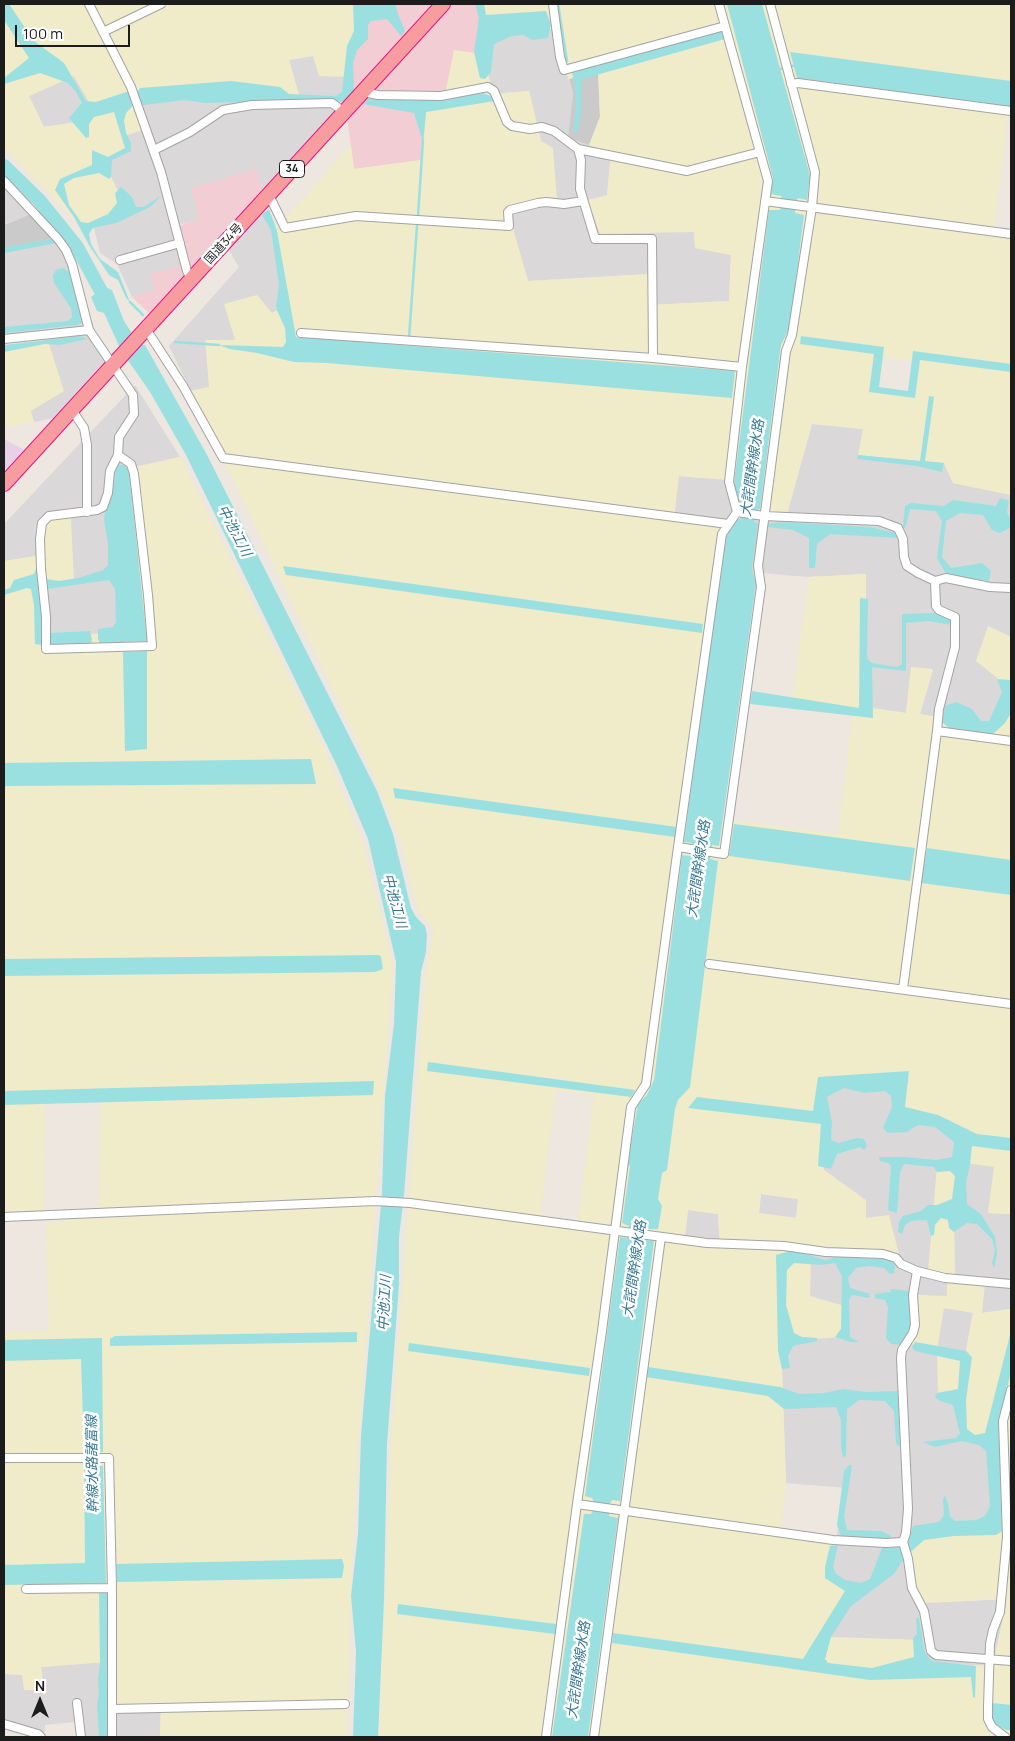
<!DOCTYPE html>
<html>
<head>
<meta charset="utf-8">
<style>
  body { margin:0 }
  #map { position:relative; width:1015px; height:1741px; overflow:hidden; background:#eee7e0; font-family:Manrope,sans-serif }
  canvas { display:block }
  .frame { position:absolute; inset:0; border:5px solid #1c1c1c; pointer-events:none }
  .north { position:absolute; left:15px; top:1676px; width:50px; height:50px; -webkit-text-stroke:4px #fff; paint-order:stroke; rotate:0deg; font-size:14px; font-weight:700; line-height:20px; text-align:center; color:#1c1c1c }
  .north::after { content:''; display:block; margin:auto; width:18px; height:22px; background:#1c1c1c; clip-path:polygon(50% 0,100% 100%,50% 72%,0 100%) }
  .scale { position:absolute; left:15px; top:25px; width:115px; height:22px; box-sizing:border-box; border:2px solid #1c1c1c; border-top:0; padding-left:6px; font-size:15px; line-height:18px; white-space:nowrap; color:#1c1c1c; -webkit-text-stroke:4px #fff; paint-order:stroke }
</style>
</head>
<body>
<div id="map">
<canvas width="1015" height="1741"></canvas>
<div class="frame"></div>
<div class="north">N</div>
<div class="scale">100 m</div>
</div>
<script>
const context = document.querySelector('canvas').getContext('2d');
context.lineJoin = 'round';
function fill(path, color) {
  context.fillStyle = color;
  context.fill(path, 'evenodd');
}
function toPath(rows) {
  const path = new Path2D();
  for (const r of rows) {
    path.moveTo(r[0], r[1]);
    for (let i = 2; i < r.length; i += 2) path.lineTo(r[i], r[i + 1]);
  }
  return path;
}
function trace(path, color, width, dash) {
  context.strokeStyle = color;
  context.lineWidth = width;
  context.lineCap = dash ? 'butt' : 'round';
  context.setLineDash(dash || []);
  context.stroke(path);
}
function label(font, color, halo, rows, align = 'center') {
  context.font = font + ' Manrope,"Noto Sans JP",sans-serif';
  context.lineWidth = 5;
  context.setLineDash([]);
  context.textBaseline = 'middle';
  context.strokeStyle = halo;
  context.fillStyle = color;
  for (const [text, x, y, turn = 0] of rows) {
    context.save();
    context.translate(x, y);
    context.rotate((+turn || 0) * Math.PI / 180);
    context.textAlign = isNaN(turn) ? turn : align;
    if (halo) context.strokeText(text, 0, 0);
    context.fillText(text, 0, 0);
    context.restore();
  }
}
const residential = toPath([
  [558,28,562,60,573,93,568,138,611,153,607,195,694,232,695,248,731,255,729,301,650,305,650,274,528,281,507,208,545,198,541,141,529,91,493,94,483,54,481,35],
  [313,56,346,77,344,96,333,116,263,194,199,221,177,225,187,264,155,290,132,297,117,264,100,253,93,224,103,162,125,136,133,98,300,98,289,60],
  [74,76,90,103,77,122,44,127,29,96],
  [4,179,36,212,5,224,4,223],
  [265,210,275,230,286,305,272,313,235,341,209,388,191,391,169,346,239,267,228,249],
  [61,239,75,265,94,330,110,356,54,418,34,422,4,336,4,248],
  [135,385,180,457,121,470,126,632,39,638,43,555,4,561,4,524],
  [812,424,863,429,859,455,944,463,953,483,1011,495,1011,637,988,626,1008,687,992,727,920,714,933,670,911,668,906,713,865,707,865,574,809,577,747,572,753,511,787,514],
  [678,476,730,480,738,509,724,526,674,519],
  [899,1078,965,1132,995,1167,988,1213,1011,1214,1011,1309,981,1313,955,1282,954,1217,947,1276,947,1297,944,1308,973,1312,965,1356,959,1401,993,1449,994,1506,923,1603,1007,1599,993,1666,922,1663,920,1640,826,1637,828,1574,847,1488,786,1483,781,1341,810,1296,811,1248,866,1218,866,1200,824,1170,824,1082],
  [761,1194,798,1199,796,1218,759,1213],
  [688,1210,718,1214,720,1246,684,1243],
  [105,1662,161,1704,160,1737,78,1737,76,1722,45,1725,44,1737,33,1737,4,1729,4,1674,22,1675,44,1690,41,1667]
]);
const commercial = toPath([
  [373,4,478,4,483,54,443,104,422,160,354,169,344,96,346,77],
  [256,169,263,194,150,314,132,297,154,290,150,274,187,264,177,226,199,220,191,188]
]);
const industrial = toPath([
  [4,439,26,451,4,476]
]);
const religious = toPath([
  [598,70,600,117,589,145,568,138,573,93,569,79],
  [36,212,61,239,4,248,4,225]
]);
const farmland = toPath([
  [4,4,373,4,346,77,319,76,313,56,289,60,300,99,133,98,145,129,125,136,129,147,104,162,128,211,93,224,80,224,4,148],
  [74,76,90,104,77,122,44,127,29,96],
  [478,4,1011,4,1011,90,994,228,1011,231,1011,495,953,483,944,463,858,455,863,429,812,424,787,514,738,509,730,480,679,476,674,519,724,526,685,823,731,820,838,834,853,710,792,700,809,577,866,574,866,707,906,713,911,667,933,669,920,714,992,727,1008,687,976,661,988,626,1011,637,1011,1214,988,1213,994,1167,965,1163,954,1217,955,1282,985,1284,982,1313,1011,1309,1011,1446,993,1449,964,1434,959,1401,938,1396,937,1351,892,1339,896,1294,947,1296,947,1276,928,1272,937,1165,964,1163,965,1133,903,1112,899,1078,824,1082,824,1170,866,1201,866,1218,889,1215,899,1254,811,1248,810,1296,845,1306,844,1337,781,1341,786,1483,780,1536,836,1544,829,1574,854,1590,827,1637,921,1640,922,1663,993,1666,1007,1599,923,1603,914,1590,908,1552,920,1533,995,1528,994,1506,1011,1508,1011,1737,379,1737,391,1446,425,977,434,930,418,910,399,837,374,777,191,391,209,387,205,340,235,340,224,304,257,295,272,313,286,305,275,230,351,145,354,169,422,160,426,112,443,104,454,50,483,54,493,94,529,91,541,141,553,148,557,200,545,198,507,208,528,281,651,274,650,305,729,301,731,255,695,248,694,232,600,234,588,200,607,195,611,153,589,145,600,117,598,70,569,79,562,60,558,28,481,35],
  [883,357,912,361,908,391,879,387],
  [556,1090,594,1095,578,1221,540,1216],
  [761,1194,798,1199,796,1218,759,1213],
  [688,1210,718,1214,720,1246,684,1243],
  [944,1308,973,1313,965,1356,937,1350],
  [45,331,64,391,31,411,34,422,4,428,4,336],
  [180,457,324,748,363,844,393,966,358,1453,352,1561,347,1737,160,1737,161,1704,105,1705,104,1662,41,1667,44,1690,24,1690,22,1675,4,1674,4,1332,49,1331,46,1223,99,1217,101,1097,45,1098,44,1210,4,1212,4,554,5,561,42,555,43,529,53,518,71,517,74,582,36,587,39,637,125,632,121,470]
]);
const water = toPath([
  [4,4,9,4,34,41,64,63,86,101,96,102,126,92,132,93,137,92,140,88,231,81,280,87,289,94,336,96,342,92,347,46,354,31,353,4,395,4,398,14,405,31,401,36,387,19,371,21,368,25,368,39,357,50,353,63,354,91,346,100,341,102,332,100,205,103,185,100,144,105,138,100,126,113,124,121,126,133,131,143,131,151,112,160,111,177,109,179,99,173,74,178,64,184,69,205,81,222,88,223,108,214,117,203,115,193,121,187,132,197,136,207,144,207,162,195,150,207,116,223,93,228,89,234,91,244,100,259,118,272,130,302,126,298,118,280,109,275,89,245,74,217,55,190,60,179,92,165,92,150,108,157,125,148,114,112,94,117,89,124,89,137,86,138,69,118,82,103,76,92,68,83,40,73,4,84,4,78,29,58,4,20],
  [475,4,484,4,486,15,546,11,551,24,548,38,533,40,523,35,512,36,494,44,491,72,485,79,480,78,474,52,479,18],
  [727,4,762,4,810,175,807,200,798,198,796,202,782,200,781,196,771,194,773,178],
  [723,31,725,39,582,79,581,113,577,132,573,131,576,104,575,87,572,72],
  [790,52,1011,81,1011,107,797,78],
  [483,93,491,96,495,101,426,112,423,142,414,113,363,104,366,99,442,100],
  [782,207,795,209,795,213,804,215,790,327,781,345,760,509,756,510,754,521,758,524,752,568,756,584,719,846,712,845,710,859,718,861,690,1087,678,1100,675,1109,667,1170,662,1173,658,1199,662,1206,658,1229,648,1229,647,1240,654,1241,620,1501,612,1500,610,1503,609,1516,618,1518,588,1737,552,1737,584,1514,591,1514,592,1512,594,1502,592,1498,585,1496,620,1237,627,1238,629,1226,622,1223,630,1166,627,1165,638,1104,647,1095,654,1080,682,855,690,856,692,843,684,842,724,538,735,519,740,519,742,508,739,507,734,483,769,210,779,210],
  [269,209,277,231,296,337,735,371,732,398,327,363,294,362,257,353,230,349,219,345,283,347,286,342,285,328,276,308,279,285,271,230,262,215],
  [54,239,57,243,4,253,4,247],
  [63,268,69,272,83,322,77,325,4,333,4,327,68,321,72,317,71,308,54,283,53,275,56,270],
  [105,287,112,290,124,321,133,335,120,348,104,313,97,311,91,297],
  [80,336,87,339,60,345,45,344,4,352,4,345],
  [801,336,884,347,879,387,908,391,913,351,1011,364,1011,372,920,360,915,398,869,392,874,354,800,344],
  [138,344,145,345,206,453,377,791,393,834,411,908,416,917,425,926,427,935,426,952,421,972,404,1195,399,1237,399,1285,387,1444,384,1600,378,1737,353,1737,356,1652,351,1596,358,1534,361,1436,382,1192,385,1096,394,1024,396,962,368,839,337,766,186,455,150,392,127,359],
  [929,396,934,397,925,461,944,463,942,472,917,466,857,459,858,455,920,461],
  [117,464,123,465,129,470,147,641,100,643,98,639,98,629,113,627,116,622,115,589,109,580,47,589,46,579,59,581,78,578,103,570,108,565,108,544,104,520,105,511,109,505,111,499],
  [1000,498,1009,501,1007,512,1011,521,1011,529,1010,528,1000,533,992,530,983,515,960,513,946,521,942,557,951,568,982,563,991,571,989,581,946,574,937,558,942,521,936,511,910,509,906,526,897,538,830,534,817,544,815,568,809,568,809,538,793,530,767,527,768,524,781,522,870,527,896,533,903,526,905,506,911,503,944,506,953,500,996,506],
  [37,566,41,603,42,645,35,644,34,605,31,589,27,588,4,595,4,590,10,588,14,580,34,574],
  [283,566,703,624,702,633,286,575],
  [860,598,868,599,867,658,871,663,897,667,902,664,902,614,937,613,951,619,952,625,929,621,906,623,906,671,872,667,873,718,750,704,752,691,859,708],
  [90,631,92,640,91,643,50,644,50,633],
  [147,651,147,749,125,751,123,652],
  [1011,678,1011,713,1005,723,993,734,950,729,942,722,945,706,956,702,972,709,981,721,989,721,1002,692,997,679,1010,680],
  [311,759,316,784,4,786,4,763],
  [393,788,677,827,675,837,395,798],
  [734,824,915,848,910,881,729,856],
  [927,848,1011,860,1011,895,921,883],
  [379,955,381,957,383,969,375,972,4,976,4,959],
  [428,1062,635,1090,631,1097,427,1071],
  [909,1071,905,1107,938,1115,977,1134,1011,1138,1011,1151,972,1146,970,1165,966,1182,967,1204,981,1214,995,1237,997,1254,994,1268,992,1263,995,1250,992,1239,977,1224,967,1223,954,1232,949,1228,948,1220,941,1218,935,1225,934,1235,931,1236,927,1220,911,1221,905,1225,902,1234,898,1232,899,1222,903,1216,921,1211,928,1205,937,1205,952,1199,955,1176,950,1171,937,1172,934,1167,904,1164,900,1172,897,1213,888,1210,891,1166,888,1163,880,1161,879,1157,905,1157,936,1160,952,1157,954,1142,935,1127,918,1125,907,1132,888,1133,883,1128,892,1107,891,1096,885,1091,865,1093,844,1088,827,1097,832,1122,831,1140,839,1143,857,1138,864,1139,867,1146,864,1150,860,1147,837,1154,831,1169,818,1166,821,1124,688,1108,697,1097,813,1111,818,1077],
  [374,1081,373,1095,4,1105,4,1091],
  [794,1250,825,1260,835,1257,881,1259,892,1260,895,1266,894,1273,890,1274,884,1268,869,1266,856,1268,848,1278,850,1288,870,1294,869,1298,852,1295,849,1300,850,1337,859,1342,851,1342,835,1337,841,1329,842,1276,835,1263,821,1265,794,1263,787,1270,786,1305,794,1333,802,1337,817,1338,817,1341,793,1346,788,1356,790,1368,782,1369,778,1351,776,1255],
  [892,1289,910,1291,912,1325,910,1333,903,1345,891,1344,886,1338,888,1307,885,1300,875,1298,875,1294,890,1292],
  [1011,1331,1011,1370,999,1429,1002,1531,996,1535,954,1536,924,1540,905,1557,894,1574,851,1606,831,1637,825,1659,828,1663,872,1668,914,1657,913,1638,917,1634,916,1618,919,1618,925,1653,932,1661,976,1666,975,1698,973,1697,971,1677,870,1680,612,1643,613,1633,803,1659,845,1591,825,1578,825,1567,830,1546,838,1545,833,1567,836,1574,845,1580,861,1583,870,1579,882,1548,903,1547,908,1542,913,1526,939,1522,944,1515,943,1500,945,1495,948,1504,950,1517,955,1521,976,1520,985,1516,990,1506,986,1451,979,1445,962,1441,935,1447,923,1442,956,1438,960,1434,953,1405,940,1401,935,1397,937,1393,958,1389,960,1361,915,1351,912,1347,915,1342,966,1351,972,1357,966,1400,967,1429,975,1435,985,1433],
  [357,1332,357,1342,110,1346,110,1339,115,1336],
  [102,1338,103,1452,98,1452,97,1465,103,1466,106,1583,4,1585,4,1565,85,1563,84,1466,89,1466,89,1452,84,1452,81,1359,4,1361,4,1340],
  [409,1343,590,1368,589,1376,408,1351],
  [648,1367,780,1387,799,1394,824,1393,843,1389,865,1392,898,1391,900,1446,896,1444,894,1411,885,1401,859,1400,847,1409,846,1456,843,1457,841,1448,841,1420,836,1407,784,1409,768,1396,646,1377],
  [849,1465,852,1466,844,1517,847,1530,881,1531,890,1535,892,1540,841,1536,837,1525,844,1471],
  [342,1559,344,1566,342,1578,117,1582,116,1564],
  [99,1591,107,1591,108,1737,99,1737,97,1704,99,1695,98,1679,100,1664],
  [398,1604,556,1624,555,1634,397,1614],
  [992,1703,1011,1705,1011,1730,1006,1730,996,1725,991,1717]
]);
const stream = toPath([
  [558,4,567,61],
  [777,70,796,65],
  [418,216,423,140],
  [130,302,143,315],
  [409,338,417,226],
  [175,342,219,345]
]);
const river = toPath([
  [4,166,39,200,77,247,109,306]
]);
const minor = toPath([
  [89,4,131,87,161,172,187,271,191,280],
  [553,4,560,57,564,70,725,26,768,181,742,367,729,482,737,512,722,534,678,847],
  [719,4,725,26],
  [103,32,161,4],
  [791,84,798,83,1011,111],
  [363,92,378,95,441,96,488,87,494,91,507,122,512,126,530,129,542,127,554,131,578,149,687,171,760,152],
  [578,149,581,160,580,189,595,239,652,239,653,358,742,367],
  [154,150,190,132,223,110,252,105,332,103,344,112],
  [4,181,58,239,66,250,72,264,89,330,133,395,134,414,119,437,118,455],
  [269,195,285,228,356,216,509,226,508,212,510,210,538,203,546,202,564,204,583,201],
  [765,201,1011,234],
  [120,260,180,243],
  [146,329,183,386,223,458,728,524],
  [301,333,653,358],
  [4,339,89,330],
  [72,410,84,428,87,445,87,512],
  [118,455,131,464,134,474,148,595,152,646,46,649,46,617,41,569,40,539,42,523,49,516,97,510,103,507,108,493,110,471,118,455],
  [737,512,764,516,879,521,898,528,903,539,904,557,907,566,918,573,935,581,946,578,990,587,1011,588],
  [937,731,1011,741],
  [709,964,1011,1004],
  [903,989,937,731,939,709,955,647,955,617,939,610,936,606,935,581],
  [4,1217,375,1201,410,1203,707,1243,784,1246,826,1252,883,1254,896,1258,901,1264,917,1271,945,1278,1011,1284],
  [917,1271,913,1295,915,1325,913,1333,902,1350,901,1358,908,1509,906,1533,903,1542,908,1559,912,1588,924,1611,931,1651,936,1655,1011,1661],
  [4,1458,109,1458,112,1588,112,1737],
  [577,1504,833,1540,886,1543,903,1542],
  [26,1589,112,1588],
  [77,1703,81,1737],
  [113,1709,345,1704],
  [4,1724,38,1734,41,1737],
  [546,1737,577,1504,602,1331,631,1107,646,1084,678,847,724,854,761,587,758,566,786,351,792,335,812,207,815,172,770,4],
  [594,1737,661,1237],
  [1005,1737,992,1727,988,1719,988,1707,990,1644,993,1630,1000,1612,1007,1537,1003,1421,1011,1390]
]);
const trunk = toPath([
  [4,484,443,4]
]);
const shields = [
  [292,169,25]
];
const shieldNames = [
  ["34",292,169]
];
const streetNames = [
  ["国道34号",224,244,-48]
];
const waterNames = [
  ["大詫間幹線水路",753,468,-82],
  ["中池江川",234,531,62],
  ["大詫間幹線水路",699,869,-82],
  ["中池江川",394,901,75],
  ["大詫間幹線水路",635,1269,-82],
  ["中池江川",385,1303,-87],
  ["幹線水路諸富線",93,1464,-91],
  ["大詫間幹線水路",579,1670,-82]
];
fill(residential, '#dad8d9');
fill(commercial, '#f2cdd3');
fill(industrial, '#e8d1e8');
fill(religious, '#cacaca');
fill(farmland, '#f0ebc9');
fill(water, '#9be0e1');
trace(stream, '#9be0e1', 2.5);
trace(river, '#9be0e1', 14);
trace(minor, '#a3a3a3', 10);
trace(trunk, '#e71387', 16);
trace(minor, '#fff', 8);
trace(trunk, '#f79da0', 14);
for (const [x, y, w] of shields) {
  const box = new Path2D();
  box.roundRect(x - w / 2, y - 8.5, w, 17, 4);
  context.fillStyle = '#fff';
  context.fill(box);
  trace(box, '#1c1c1c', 1);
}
label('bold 11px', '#1c1c1c', null, shieldNames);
label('12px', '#1c1c1c', '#fff', streetNames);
label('italic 14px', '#377893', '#fff', waterNames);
</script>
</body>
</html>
